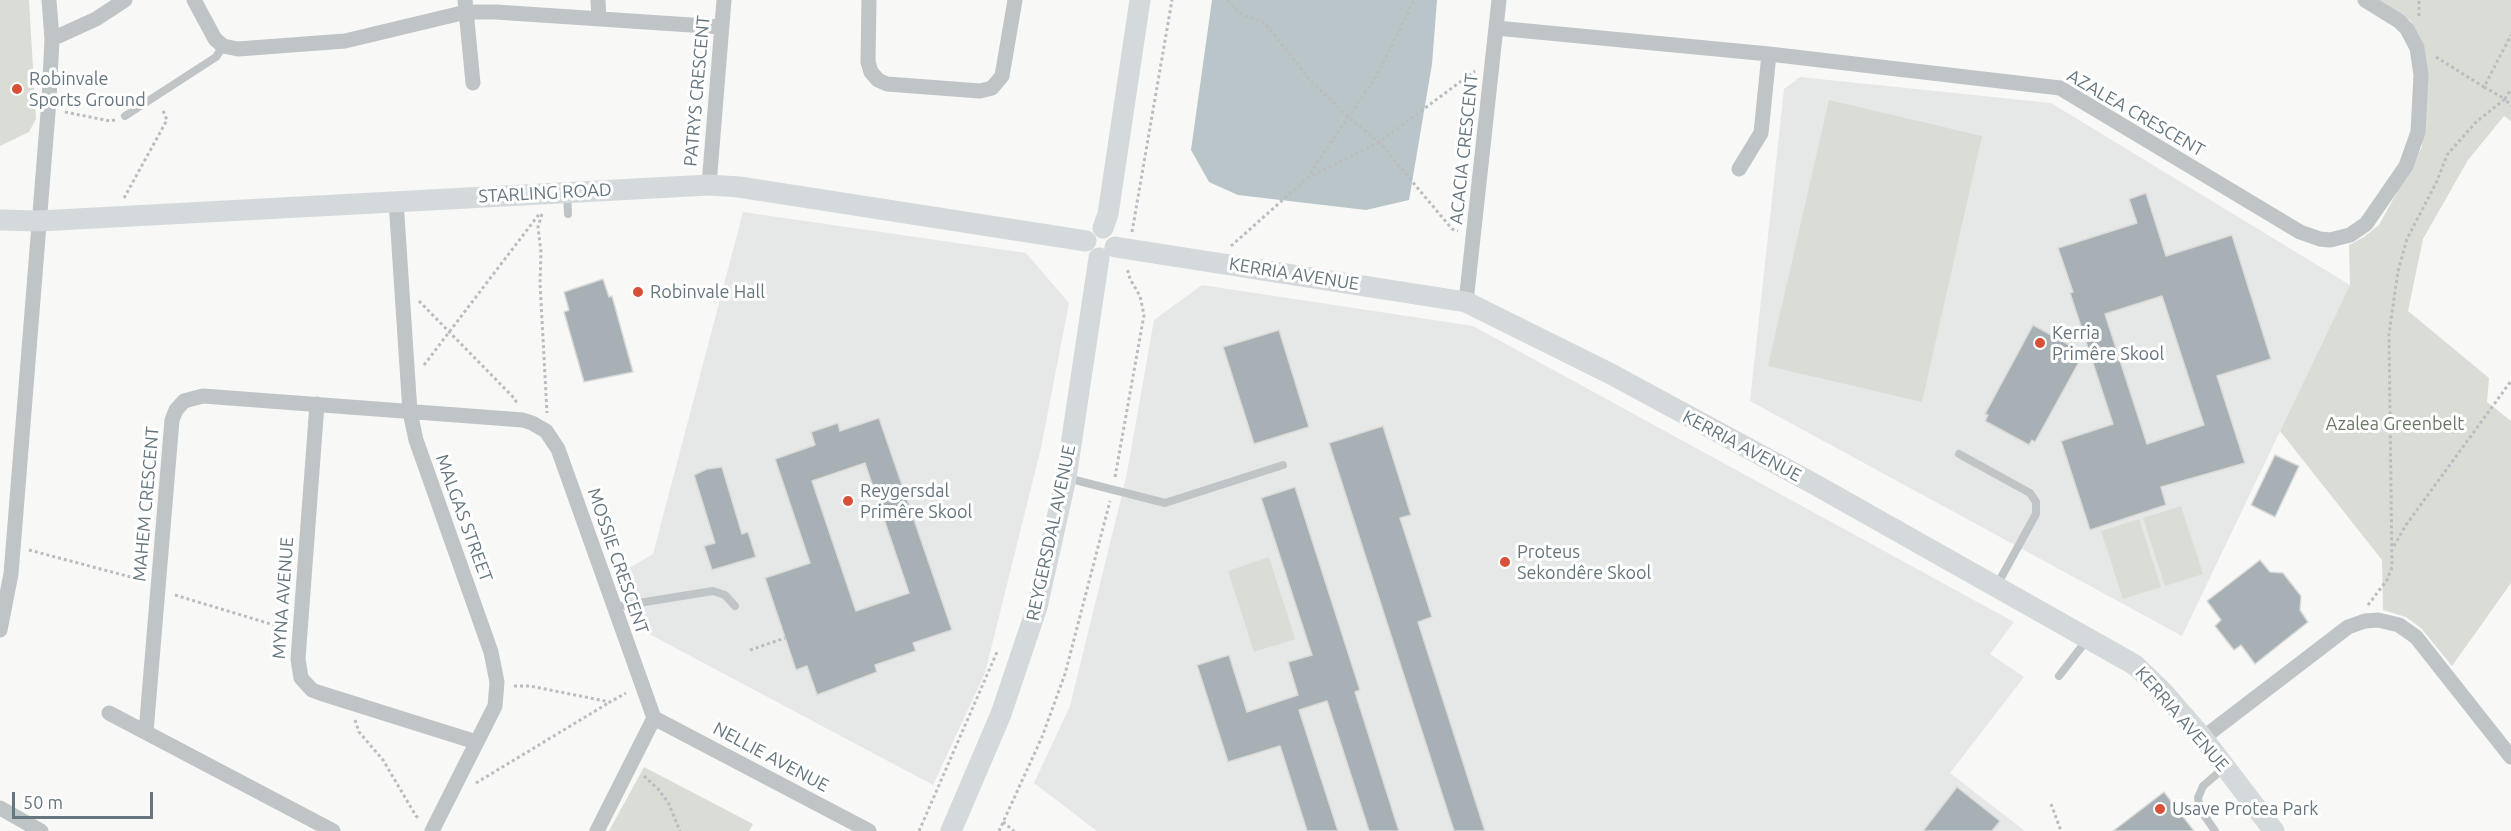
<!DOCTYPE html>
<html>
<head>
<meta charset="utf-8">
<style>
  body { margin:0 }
  #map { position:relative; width:2511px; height:831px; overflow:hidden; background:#f8f8f6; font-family:Ubuntu,sans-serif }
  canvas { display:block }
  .scale { position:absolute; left:12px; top:792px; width:141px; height:27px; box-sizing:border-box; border:3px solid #65767f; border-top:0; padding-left:8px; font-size:18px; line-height:21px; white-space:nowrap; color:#65767f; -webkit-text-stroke:4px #fff; paint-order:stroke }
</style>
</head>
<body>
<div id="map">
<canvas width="2511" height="831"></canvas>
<div class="scale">50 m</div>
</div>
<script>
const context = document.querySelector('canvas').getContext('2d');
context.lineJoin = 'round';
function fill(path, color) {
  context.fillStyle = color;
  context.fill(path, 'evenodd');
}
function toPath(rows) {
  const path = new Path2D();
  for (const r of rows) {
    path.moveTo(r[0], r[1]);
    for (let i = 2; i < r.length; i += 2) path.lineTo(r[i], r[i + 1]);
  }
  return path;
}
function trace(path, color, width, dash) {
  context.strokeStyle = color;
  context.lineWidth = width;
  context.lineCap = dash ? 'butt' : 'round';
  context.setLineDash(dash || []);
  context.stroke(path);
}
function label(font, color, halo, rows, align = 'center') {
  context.font = font + ' Ubuntu,sans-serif';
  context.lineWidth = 6;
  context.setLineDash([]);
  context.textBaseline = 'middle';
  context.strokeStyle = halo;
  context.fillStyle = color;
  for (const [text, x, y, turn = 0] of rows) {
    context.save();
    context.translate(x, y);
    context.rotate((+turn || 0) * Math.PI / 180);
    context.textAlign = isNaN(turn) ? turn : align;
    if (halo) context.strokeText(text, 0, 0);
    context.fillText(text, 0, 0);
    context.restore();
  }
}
const built = toPath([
  [1800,77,2051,103,2350,285,2182,636,1750,401,1784,89],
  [743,212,1026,253,1069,303,1041,448,985,673,933,785,636,627,617,575,653,554],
  [1202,285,1473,326,2014,622,1990,654,2024,677,1950,773,2025,831,1097,831,1034,783,1070,706,1126,478,1154,320]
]);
const green = toPath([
  [0,0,29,0,36,119,29,132,0,146],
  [2378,0,2511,0,2511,121,2504,116,2468,160,2423,239,2408,311,2489,378,2487,402,2511,421,2511,583,2452,666,2421,628,2406,617,2383,610,2382,560,2280,431,2350,285,2349,245,2364,237,2379,225,2422,147,2428,76,2418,37,2411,21],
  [1829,100,1982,136,1922,402,1768,366],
  [2181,506,2203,574,2165,586,2143,518],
  [2139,519,2161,587,2123,599,2101,531],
  [1269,557,1295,639,1254,652,1228,571],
  [644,767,753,824,749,831,609,831]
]);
const water = toPath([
  [1212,0,1437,0,1432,64,1409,200,1366,210,1238,195,1209,182,1191,150]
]);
const building = toPath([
  [2146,193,2166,256,2232,235,2271,359,2217,376,2245,463,2161,487,2166,505,2090,530,2061,441,2113,424,2070,293,2073,292,2058,248,2137,223,2129,199,2146,193],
  [2162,296,2204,425,2147,444,2105,314,2162,296],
  [603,279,609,297,612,296,633,372,584,382,564,312,569,310,564,292,603,279],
  [2033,325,2084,353,2035,442,2032,440,2029,445,1985,421,1988,415,1985,414,2033,325],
  [1279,330,1309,427,1254,444,1223,347,1279,330],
  [879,418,952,630,913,643,916,651,875,665,877,672,817,695,807,666,796,670,765,578,810,563,775,459,815,445,811,432,838,423,840,431,879,418],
  [865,463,909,593,856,611,812,481,865,463],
  [1383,426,1411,515,1400,518,1432,617,1418,622,1485,831,1454,831,1329,443,1383,426],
  [2275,455,2299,466,2275,517,2251,505,2275,455],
  [722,467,742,534,748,532,756,557,712,570,704,546,715,543,694,475,707,469,722,467],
  [1295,487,1360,690,1355,692,1399,831,1369,831,1327,701,1299,710,1338,831,1307,831,1280,746,1228,762,1197,665,1229,655,1247,712,1298,695,1288,662,1312,655,1261,498,1295,487],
  [2260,560,2270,572,2283,573,2301,596,2300,610,2308,622,2255,664,2241,645,2234,650,2215,626,2221,620,2207,601,2260,560],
  [1957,787,2000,821,1992,831,1923,831,1957,787],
  [2164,792,2194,831,2113,831,2164,792]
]);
const path = toPath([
  [1227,0,1242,15,1265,23,1310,80,1348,117,1379,142,1452,229,1458,231],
  [2419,16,2419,0],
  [2436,57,2484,87,2511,35],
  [2484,87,2505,99,2511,89],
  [65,112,110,121,115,120],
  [1307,178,1377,75,1414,0],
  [124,198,167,120,162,108],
  [542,214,538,227,541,252,540,283,547,413],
  [1132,232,1172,0],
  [1231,246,1306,179,1379,142,1475,71],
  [419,301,515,399,517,404],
  [424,365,540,213],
  [1115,477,1144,315,1140,296,1130,279,1127,268],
  [2394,546,2406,525,2511,381],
  [29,550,142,580],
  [175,595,284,628],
  [2368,605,2387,580,2392,567,2389,334,2398,271,2407,239,2437,181,2447,155,2476,122,2505,99,2511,106],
  [750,650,785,638],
  [514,686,530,686,610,702,626,693],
  [355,720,359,732,383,760,416,816,420,819],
  [644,776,658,789,668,802,680,831],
  [476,783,610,702],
  [2051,804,2061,831],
  [1003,822,1014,831],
  [919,831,997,652],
  [999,831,1042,737,1065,674,1110,501]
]);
const lane = toPath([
  [125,116,216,57,223,46],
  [567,193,568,214],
  [1959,454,2030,493,2036,502,2036,514,1997,585],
  [1067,478,1165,503,1283,465],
  [614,607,713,591,725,595,735,606],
  [2059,676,2086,641],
  [2215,831,2200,809,2198,798,2203,786,2224,768]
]);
const street = toPath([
  [194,0,215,39,223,46,238,49,345,41,466,12,496,12,721,27],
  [465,0,473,83],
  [598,0,599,19],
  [869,0,868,62,871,72,878,80,887,84,980,91,992,88,1002,76,1015,0],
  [1496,28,1769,54,2060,88,2300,232,2320,239,2330,240,2350,235,2366,224,2406,166,2418,132,2421,75,2417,48,2407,29,2399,21,2365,0],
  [52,39,96,19,125,0],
  [1739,169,1761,133,1769,54],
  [709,185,724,0],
  [396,201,410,412,416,440,491,652,497,682,495,706,432,831],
  [1466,302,1499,0],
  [317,404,298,659,301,678,312,690,320,693,476,742],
  [0,630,11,574,49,100,52,39,49,0],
  [109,713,333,831],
  [654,718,869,831],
  [146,732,172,420,176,410,184,401,203,396,523,420,532,423,546,431,558,449,654,718,597,831],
  [2203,738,2348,627,2365,621,2378,620,2399,625,2416,637,2511,757],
  [0,808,41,831]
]);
const secondary = toPath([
  [0,220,39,221,709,185,739,187,1086,241],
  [1103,228,1108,214,1140,0],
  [1115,247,1466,302,1611,374,1814,484,2135,665,2162,691,2203,738,2274,831],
  [951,831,1001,714,1037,607,1066,478,1099,258]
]);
const markers = [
  [17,89,6,"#d75037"],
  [638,292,6,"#d75037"],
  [2040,343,6,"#d75037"],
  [848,501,6,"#d75037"],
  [1505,562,6,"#d75037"],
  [2160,809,6,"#d75037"]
];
const poiNames = [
  ["Robinvale",29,79],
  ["Sports Ground",29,100],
  ["Robinvale Hall",650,292],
  ["Kerria",2052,333],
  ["Primêre Skool",2052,354],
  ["Reygersdal",860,491],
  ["Primêre Skool",860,512],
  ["Proteus",1517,552],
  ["Sekondêre Skool",1517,573],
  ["Usave Protea Park",2172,809]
];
const streetNames = [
  ["PATRYS CRESCENT",697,91,-85],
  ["AZALEA CRESCENT",2136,113,30],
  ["ACACIA CRESCENT",1464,149,-84],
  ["STARLING ROAD",545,193,-3],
  ["KERRIA AVENUE",1294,274,9],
  ["KERRIA AVENUE",1742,446,28],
  ["MAHEM CRESCENT",146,504,-85],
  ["MALGAS STREET",464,518,70],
  ["REYGERSDAL AVENUE",1051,533,-78],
  ["MOSSIE CRESCENT",618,561,71],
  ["MYNA AVENUE",283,598,-86],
  ["KERRIA AVENUE",2182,719,49],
  ["NELLIE AVENUE",771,757,28]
];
const parkNames = [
  ["Azalea Greenbelt",2395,424]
];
fill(built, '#e6e8e7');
fill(green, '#d9ddd5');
fill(water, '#b9c5c9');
fill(building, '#a7b0b5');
trace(building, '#dadad8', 1.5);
trace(path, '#babdbf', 3, [3, 3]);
trace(lane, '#bfc4c7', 8);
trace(street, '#bfc4c7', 15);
trace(secondary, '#d4d9db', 21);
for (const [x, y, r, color] of markers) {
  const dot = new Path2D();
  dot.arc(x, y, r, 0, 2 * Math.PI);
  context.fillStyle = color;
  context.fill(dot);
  trace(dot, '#fff', 2);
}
label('18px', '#65767f', '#fff', poiNames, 'left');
label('18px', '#65767f', '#fff', streetNames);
label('18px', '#697764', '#fff', parkNames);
</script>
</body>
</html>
